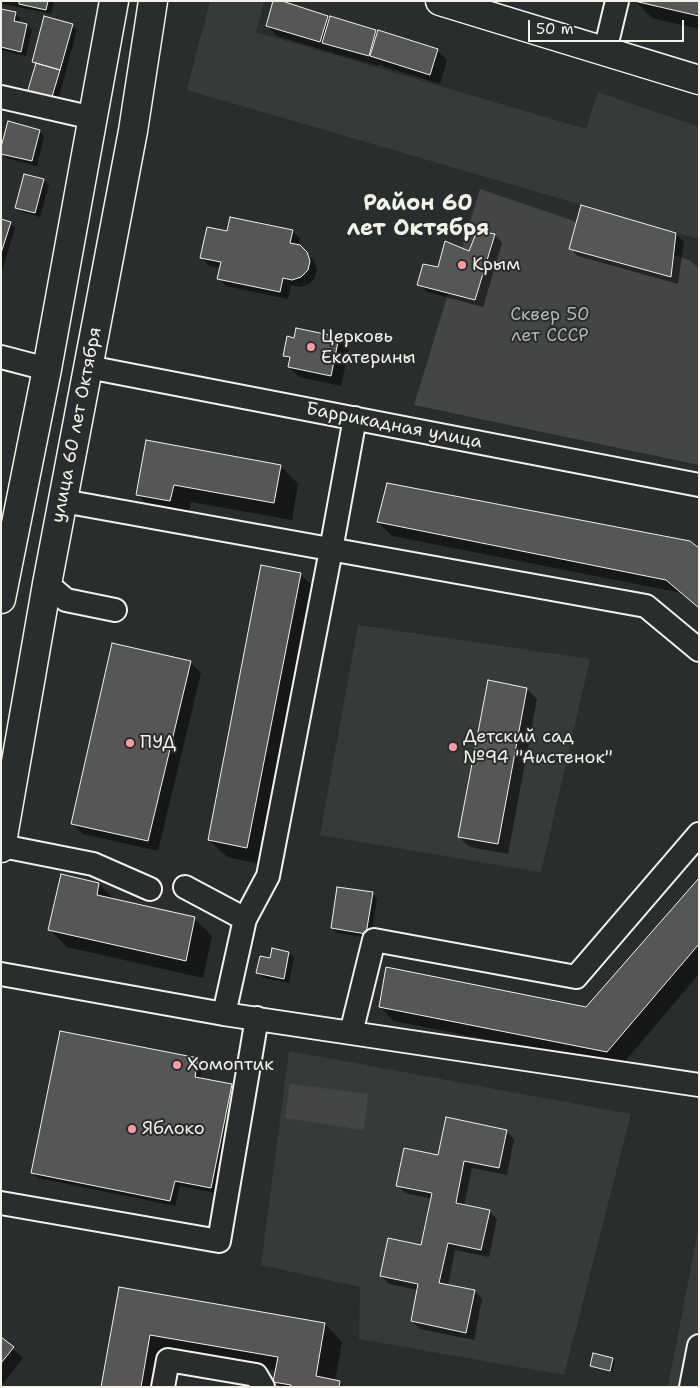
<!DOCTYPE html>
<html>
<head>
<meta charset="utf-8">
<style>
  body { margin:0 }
  #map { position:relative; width:700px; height:1388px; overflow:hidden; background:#2a2d2e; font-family:"Shantell Sans",sans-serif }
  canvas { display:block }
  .frame { position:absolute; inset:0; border:2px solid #f4f1e8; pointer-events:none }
  .scale { position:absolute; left:528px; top:20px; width:156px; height:22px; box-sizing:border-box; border:2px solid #f4f1e8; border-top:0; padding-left:6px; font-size:15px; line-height:18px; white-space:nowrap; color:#f4f1e8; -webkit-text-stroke:4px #2a2d2e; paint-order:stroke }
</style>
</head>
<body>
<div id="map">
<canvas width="700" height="1388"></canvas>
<div class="frame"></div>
<div class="scale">50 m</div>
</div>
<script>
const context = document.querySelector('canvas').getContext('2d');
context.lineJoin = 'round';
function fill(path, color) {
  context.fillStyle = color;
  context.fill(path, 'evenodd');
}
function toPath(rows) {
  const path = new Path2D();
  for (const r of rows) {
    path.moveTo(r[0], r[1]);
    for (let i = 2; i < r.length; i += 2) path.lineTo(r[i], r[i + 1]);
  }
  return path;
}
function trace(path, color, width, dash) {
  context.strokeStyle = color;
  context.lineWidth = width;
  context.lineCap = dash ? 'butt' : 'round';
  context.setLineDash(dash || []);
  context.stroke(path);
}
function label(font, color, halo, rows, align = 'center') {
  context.font = font + ' "Shantell Sans",sans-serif';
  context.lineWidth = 4;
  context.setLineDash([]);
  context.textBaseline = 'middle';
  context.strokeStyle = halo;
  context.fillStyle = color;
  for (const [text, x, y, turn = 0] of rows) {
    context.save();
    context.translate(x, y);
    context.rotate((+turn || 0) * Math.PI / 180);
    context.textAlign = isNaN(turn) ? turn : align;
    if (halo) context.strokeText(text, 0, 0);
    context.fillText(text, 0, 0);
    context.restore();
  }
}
const built = toPath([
  [210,1,264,1,256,32,586,129,598,92,699,127,699,239,187,90],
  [358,625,590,659,541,872,320,835],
  [289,1051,631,1114,564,1375,359,1339,360,1287,261,1265],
  [699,1225,699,1387,668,1387]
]);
const green = toPath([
  [480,189,691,261,699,269,699,465,414,405],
  [290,1084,368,1094,364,1130,285,1118]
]);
const shadow = toPath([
  [1,1,54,1,51,14,3,4],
  [635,1,699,1,699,29,652,18],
  [15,13,20,19,19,23,27,25,32,30,26,56,1,50,1,14],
  [328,17,330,19,437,50,447,60,440,84,382,66,379,64,379,66,333,53,331,50,330,52,277,36,267,26],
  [72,25,77,30,57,104,34,98,37,65,33,61],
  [39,131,44,136,37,166,6,158,1,153,1,134,5,138],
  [43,180,49,185,40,217,22,212,17,207],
  [1,220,10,223,15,228,1,275],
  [293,231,300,239,299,246,314,261,317,269,315,278,309,284,301,287,291,285,288,299,226,286,219,278,221,268,209,266,202,258,228,233],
  [676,234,684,242,678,284,578,256,570,248],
  [495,235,502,243,483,307,427,292,419,284,439,268,470,253],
  [338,338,349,349,341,386,299,377,289,367,290,362,284,355,295,339],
  [147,442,281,466,298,484,292,520,191,502,188,518,155,512,137,494],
  [378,522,699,550,699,608,682,593,392,536],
  [300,574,318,591,264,865,227,857,209,840],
  [190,662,201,673,158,851,83,834,72,824],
  [527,689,537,699,508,854,470,847,459,837],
  [699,879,699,974,621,1066,394,1021,380,1007,586,1009],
  [99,884,116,901,195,919,212,936,203,978,67,947,49,929],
  [372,893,377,899,371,938,337,933,332,928],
  [289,953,294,958,289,983,263,978,258,973],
  [61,1032,198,1060,203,1065,200,1079,232,1086,237,1091,216,1193,180,1186,175,1206,38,1178,32,1173],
  [506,1131,514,1139,507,1175,472,1168,464,1206,489,1211,497,1219,489,1257,455,1250,448,1286,475,1291,482,1299,474,1340,420,1329,412,1321,418,1290,389,1284,381,1276,422,1246,432,1199,405,1193,397,1185,439,1156],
  [120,1288,325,1324,342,1342,335,1381,339,1382,344,1387,280,1387,275,1381,277,1371,167,1351,161,1387,102,1387],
  [1,1339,23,1358,3,1384,1,1383],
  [612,1359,615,1361,612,1372,594,1368,592,1366]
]);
const building = toPath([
  [19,1,48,1,46,10,19,4,19,1],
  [273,1,282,1,328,16,320,42,266,26,273,1],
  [634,1,699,1,699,16,634,1],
  [1,9,16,12,14,21,27,24,21,52,1,47,1,9],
  [44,16,73,24,60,70,32,62,44,16],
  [330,16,376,30,369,56,322,43,330,16],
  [378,30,438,49,430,75,370,56,378,30],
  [36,63,60,70,51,100,27,93,36,63],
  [8,121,40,130,32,161,1,154,1,147,8,121],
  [24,174,44,179,35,213,15,208,24,174],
  [581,205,676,233,671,277,569,249,581,205],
  [230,217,293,230,290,243,300,245,307,252,310,261,308,270,301,277,292,280,283,278,280,292,217,279,221,262,200,258,207,227,227,231,230,217],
  [1,219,11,222,1,253,1,219],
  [477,231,495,234,475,300,417,285,423,264,438,267,445,241,469,251,477,231],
  [296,328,339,337,331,376,288,367,290,357,283,356,287,336,294,338,296,328],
  [146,440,281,465,274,503,174,485,170,501,136,495,146,440],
  [387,483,690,541,699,548,699,608,666,580,377,522,387,483],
  [261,565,301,573,247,848,208,840,261,565],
  [112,643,191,661,148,841,71,824,112,643],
  [488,680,527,688,498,844,458,837,488,680],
  [61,874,99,883,97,895,195,917,186,961,48,930,61,874],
  [699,878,699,944,607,1052,379,1007,386,967,586,1007,699,878],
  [337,887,373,892,366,934,331,928,337,887],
  [272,948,289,952,284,979,256,973,260,956,270,958,272,948],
  [60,1031,198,1058,195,1077,232,1084,211,1188,175,1181,170,1201,31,1173,60,1031],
  [446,1117,507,1130,499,1168,464,1161,456,1203,490,1210,481,1250,448,1243,439,1283,475,1290,466,1333,411,1321,418,1284,380,1276,388,1238,421,1245,432,1193,396,1186,404,1148,438,1155,446,1117],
  [119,1287,325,1323,316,1376,340,1381,339,1387,291,1387,291,1385,273,1382,278,1357,150,1335,141,1387,101,1387,119,1287],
  [1,1337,14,1347,1,1363,1,1337],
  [593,1353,613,1358,610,1371,590,1366,593,1353]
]);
const minor = toPath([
  [605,51,617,1],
  [1,97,93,118],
  [1,357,47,369],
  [88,367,699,485],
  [63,501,646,606,699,650],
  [47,584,66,600,115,610],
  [2,846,93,864,150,889],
  [185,887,245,919,224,1014],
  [245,919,268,876,331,550,355,418],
  [1,974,224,1014,699,1085],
  [351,1033,374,940,576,977,699,834],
  [1,1203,219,1241,257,1018],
  [163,1387,168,1360,256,1375,263,1387],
  [691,1387,699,1346]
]);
const major = toPath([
  [440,1,699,80],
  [1,599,47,369,114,1],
  [1,848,47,584,133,131,153,1]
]);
const markers = [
  [462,265,5,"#ff9aa2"],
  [311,347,5,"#ff9aa2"],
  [130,743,5,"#ff9aa2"],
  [453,747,5,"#ff9aa2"],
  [177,1065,5,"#ff9aa2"],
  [132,1129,5,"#ff9aa2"]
];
const poiNames = [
  ["Крым",472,265],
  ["Церковь",321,337],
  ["Екатерины",321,358],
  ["Детский сад",463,737],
  ["№94 \"Аистенок\"",463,758],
  ["ПУД",140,743],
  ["Хомоптик",187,1065],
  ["Яблоко",142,1129]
];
const parkNames = [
  ["Сквер 50",550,315],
  ["лет СССР",550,336]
];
const streetNames = [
  ["улица 60 лет Октября",77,425,-79],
  ["Баррикадная улица",394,426,11]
];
const districtNames = [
  ["Район 60",418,204],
  ["лет Октября",418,229]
];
fill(built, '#373a3a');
fill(green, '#444645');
fill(shadow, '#0007');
fill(building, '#555756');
trace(building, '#f4f1e8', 1);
trace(minor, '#f4f1e8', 26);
trace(major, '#f4f1e8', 31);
trace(minor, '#2a2d2e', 22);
trace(major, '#2a2d2e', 28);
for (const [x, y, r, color] of markers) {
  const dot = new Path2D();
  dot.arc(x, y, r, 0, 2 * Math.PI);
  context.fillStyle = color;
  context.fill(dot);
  trace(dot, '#2a2d2e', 2);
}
label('18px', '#f4f1e8', '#2a2d2e', poiNames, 'left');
label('18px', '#b6b5af', '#2a2d2e', parkNames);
label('18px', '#f4f1e8', '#2a2d2e', streetNames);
label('bold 22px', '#f4f1e8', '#2a2d2e', districtNames);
</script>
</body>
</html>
